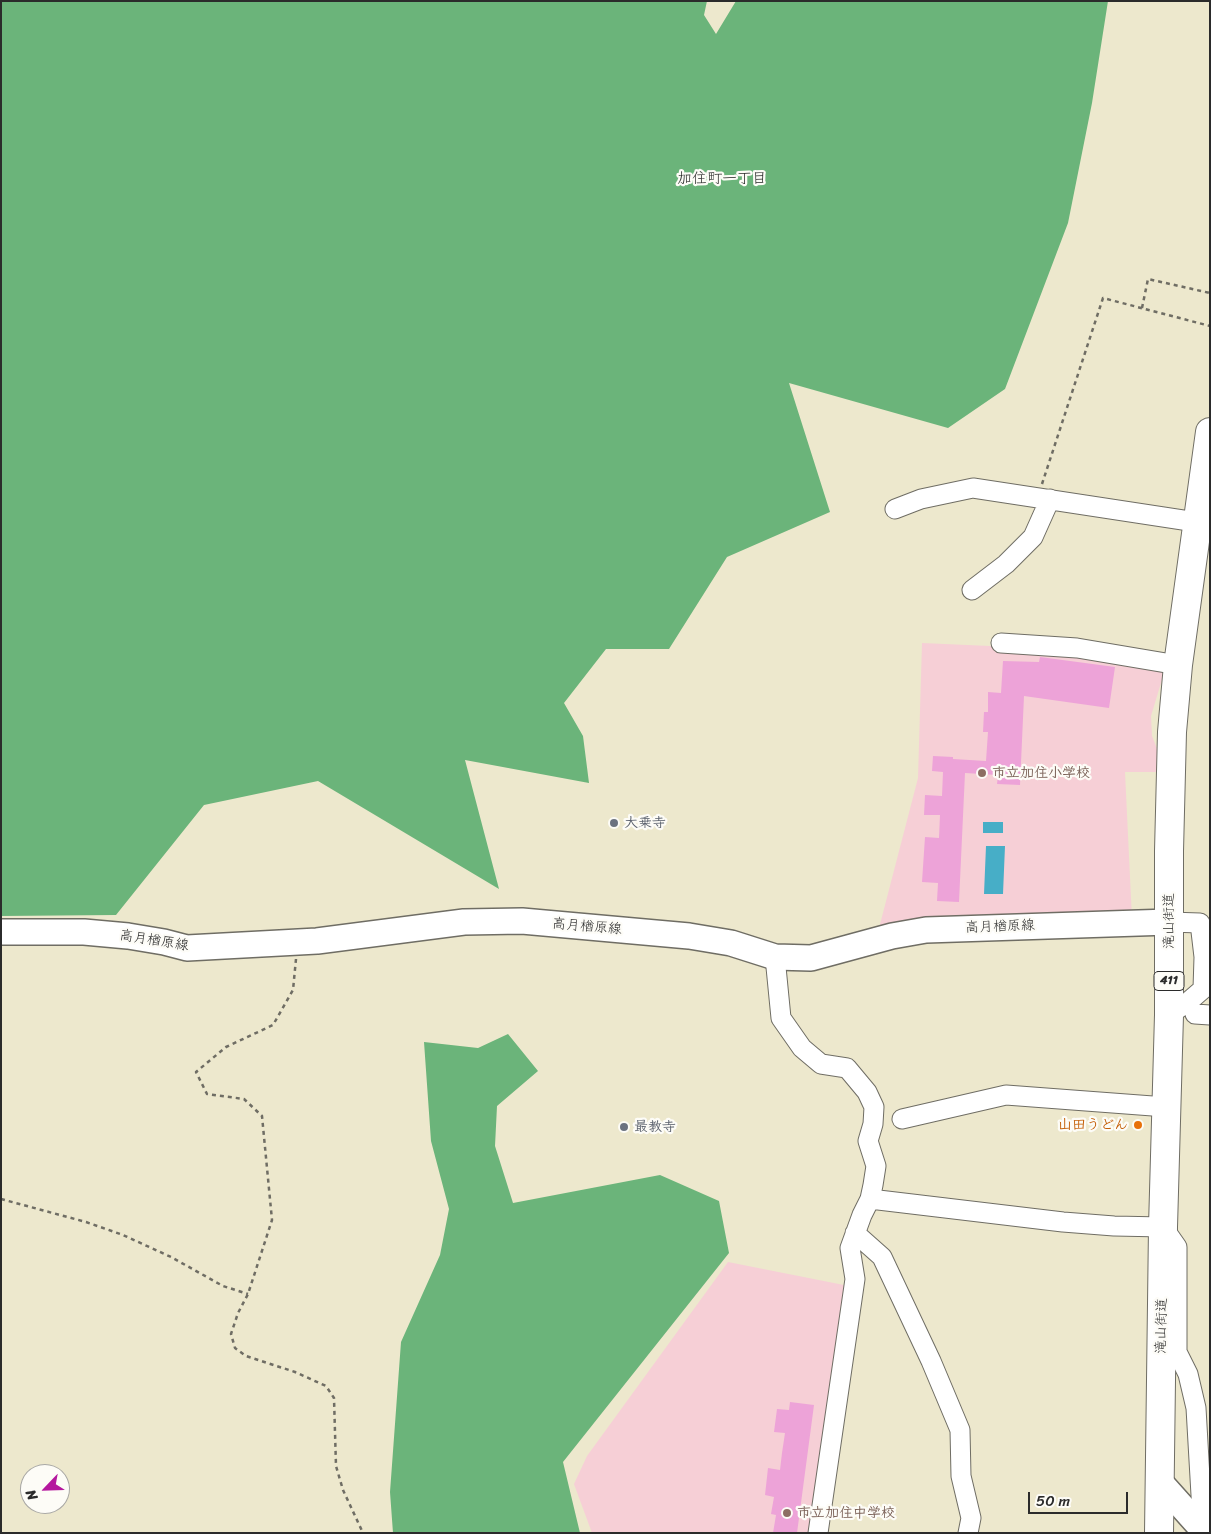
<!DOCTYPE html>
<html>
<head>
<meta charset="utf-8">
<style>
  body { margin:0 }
  #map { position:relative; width:1211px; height:1534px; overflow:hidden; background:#ede8cd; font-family:Sriracha,sans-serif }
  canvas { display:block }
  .frame { position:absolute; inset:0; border:2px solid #2b2b2b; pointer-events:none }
  .north { position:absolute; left:20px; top:1464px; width:50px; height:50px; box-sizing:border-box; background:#fdfcf7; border:1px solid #a9a8a5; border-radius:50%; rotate:246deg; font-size:14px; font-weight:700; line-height:20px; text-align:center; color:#2b2b2b }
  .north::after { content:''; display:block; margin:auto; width:18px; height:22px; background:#b5179e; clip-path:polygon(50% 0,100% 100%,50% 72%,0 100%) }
  .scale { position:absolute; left:1028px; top:1492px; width:100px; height:22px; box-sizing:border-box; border:2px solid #2b2b2b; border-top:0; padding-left:6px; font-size:15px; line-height:18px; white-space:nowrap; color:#2b2b2b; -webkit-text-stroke:4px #fdfcf7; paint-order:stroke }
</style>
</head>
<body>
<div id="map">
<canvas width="1211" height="1534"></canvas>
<div class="frame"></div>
<div class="north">N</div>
<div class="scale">50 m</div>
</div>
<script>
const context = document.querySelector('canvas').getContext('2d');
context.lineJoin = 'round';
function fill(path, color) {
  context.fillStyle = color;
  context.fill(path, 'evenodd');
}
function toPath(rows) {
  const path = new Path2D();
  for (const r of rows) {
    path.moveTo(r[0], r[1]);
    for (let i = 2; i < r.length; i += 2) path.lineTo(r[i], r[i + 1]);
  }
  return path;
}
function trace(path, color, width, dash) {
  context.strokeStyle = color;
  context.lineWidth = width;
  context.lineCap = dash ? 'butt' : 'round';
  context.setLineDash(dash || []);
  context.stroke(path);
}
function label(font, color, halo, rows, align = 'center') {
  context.font = font + ' Sriracha,"Klee One",sans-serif';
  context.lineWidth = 4.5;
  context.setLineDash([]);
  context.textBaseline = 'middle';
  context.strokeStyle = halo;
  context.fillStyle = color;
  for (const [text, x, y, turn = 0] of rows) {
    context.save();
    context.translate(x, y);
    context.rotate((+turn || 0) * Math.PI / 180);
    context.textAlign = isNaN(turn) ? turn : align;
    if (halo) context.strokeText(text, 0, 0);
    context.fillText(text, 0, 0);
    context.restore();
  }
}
const built = toPath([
  [922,643,990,646,1001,643,1167,663,1151,716,1152,736,1166,772,1125,772,1132,919,878,932,918,778],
  [728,1262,854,1287,818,1533,592,1533,574,1484,587,1456]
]);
const forest = toPath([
  [1,1,707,1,704,15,716,34,736,1,1108,1,1092,103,1068,223,1005,389,948,428,789,383,830,512,727,557,669,649,606,649,564,703,583,736,589,783,465,760,499,889,318,781,204,805,116,915,1,916],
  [508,1034,538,1071,497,1106,495,1146,513,1203,660,1175,719,1201,729,1253,563,1462,580,1533,393,1533,390,1492,401,1342,440,1255,449,1209,431,1141,424,1042,478,1048]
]);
const water = toPath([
  [983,822,1003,822,1003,833,983,833],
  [986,846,1005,846,1003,894,984,894]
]);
const building = toPath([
  [1040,657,1115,667,1109,708,1024,696,1020,785,997,784,998,775,965,773,959,902,937,901,938,883,922,882,925,837,939,838,940,815,924,815,925,795,942,796,943,772,932,771,933,756,953,757,953,759,986,761,988,732,983,732,984,712,988,712,988,692,1001,693,1003,661,1039,662],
  [790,1402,814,1405,797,1533,773,1533,776,1515,771,1514,774,1497,765,1495,768,1468,780,1470,782,1453,785,1433,774,1432,777,1409,789,1410]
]);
const path = toPath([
  [1142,308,1148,279,1210,293],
  [1042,484,1103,298,1210,326],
  [296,959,293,990,273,1025,226,1047,196,1072,207,1094,244,1099,262,1116,272,1220,248,1294,238,1313,231,1334,235,1348,246,1356,295,1372,326,1386,334,1398,336,1466,343,1490,363,1533],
  [1,1199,86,1222,123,1235,171,1257,223,1286,248,1294]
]);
const minor = toPath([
  [895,509,921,499,973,488,1196,522],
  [972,590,1006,564,1033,537,1050,499],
  [1001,643,1077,648,1178,665],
  [1169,922,1200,923,1204,957,1203,989],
  [775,957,781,1018,802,1048,821,1064,847,1068,867,1092,874,1107,873,1124,868,1141,876,1166,873,1185,870,1199,862,1215,850,1248,855,1279,818,1533],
  [1195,1014,1210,1015],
  [1169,1015,1188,1002,1210,983],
  [902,1119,1006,1095,1166,1107],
  [870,1199,1063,1222,1114,1226,1163,1227,1177,1247,1177,1352,1188,1374,1196,1408,1203,1530],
  [855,1233,882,1257,931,1361,960,1430,961,1476,971,1518,968,1533]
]);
const major = toPath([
  [1,932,84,932,128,936,164,942,187,948,317,941,464,922,522,921,689,936,731,943,775,957,811,958,892,936,926,930,1169,922],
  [1160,1482,1203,1530,1204,1533]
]);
const highway = toPath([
  [1159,1533,1163,1227,1169,1015,1169,851,1172,732,1178,665,1210,432]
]);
const markers = [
  [982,773,5,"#8d6e63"],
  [614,823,5,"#6b7280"],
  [1138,1125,5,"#e8710a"],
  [624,1127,5,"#6b7280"],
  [787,1513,5,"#8d6e63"]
];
const shields = [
  [1169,981,30]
];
const shieldNames = [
  ["411",1169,981]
];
const educationNames = [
  ["市立加住小学校",992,773],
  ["市立加住中学校",797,1513]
];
const worshipNames = [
  ["大乗寺",624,823],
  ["最教寺",634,1127]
];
const streetNames = [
  ["滝山街道",1169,921,-90],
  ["高月楢原線",587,927,5],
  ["高月楢原線",1000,927,-2],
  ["高月楢原線",154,941,9],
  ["滝山街道",1162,1326,-89]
];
const foodNames = [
  ["山田うどん",1128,1125]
];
const neighbourhoodNames = [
  ["加住町一丁目",722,179]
];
fill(built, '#f6cfd6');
fill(forest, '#6bb47a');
fill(water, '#47aec7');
fill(building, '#eda3d8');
trace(minor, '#6f6d64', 21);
trace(major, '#6f6d64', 28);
trace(highway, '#6f6d64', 30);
trace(path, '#6f6d64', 2.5, [4, 4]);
trace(minor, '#fff', 19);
trace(major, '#fff', 25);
trace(highway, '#fff', 28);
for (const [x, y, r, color] of markers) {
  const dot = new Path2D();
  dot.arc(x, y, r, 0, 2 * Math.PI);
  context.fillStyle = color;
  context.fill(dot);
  trace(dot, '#fdfcf7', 2);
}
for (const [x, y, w] of shields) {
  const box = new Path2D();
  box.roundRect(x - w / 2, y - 9.5, w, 19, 4);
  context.fillStyle = '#fdfcf7';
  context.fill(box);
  trace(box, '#2b2b2b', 1);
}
label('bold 12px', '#2b2b2b', null, shieldNames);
label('bold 14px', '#785e54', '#fdfcf7', educationNames, 'left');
label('bold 14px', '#5b616d', '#fdfcf7', worshipNames, 'left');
label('14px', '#2b2b2b', '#fdfcf7', streetNames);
label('bold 14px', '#c56008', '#fdfcf7', foodNames, 'right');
label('15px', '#2b2b2b', '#fdfcf7', neighbourhoodNames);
</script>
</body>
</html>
